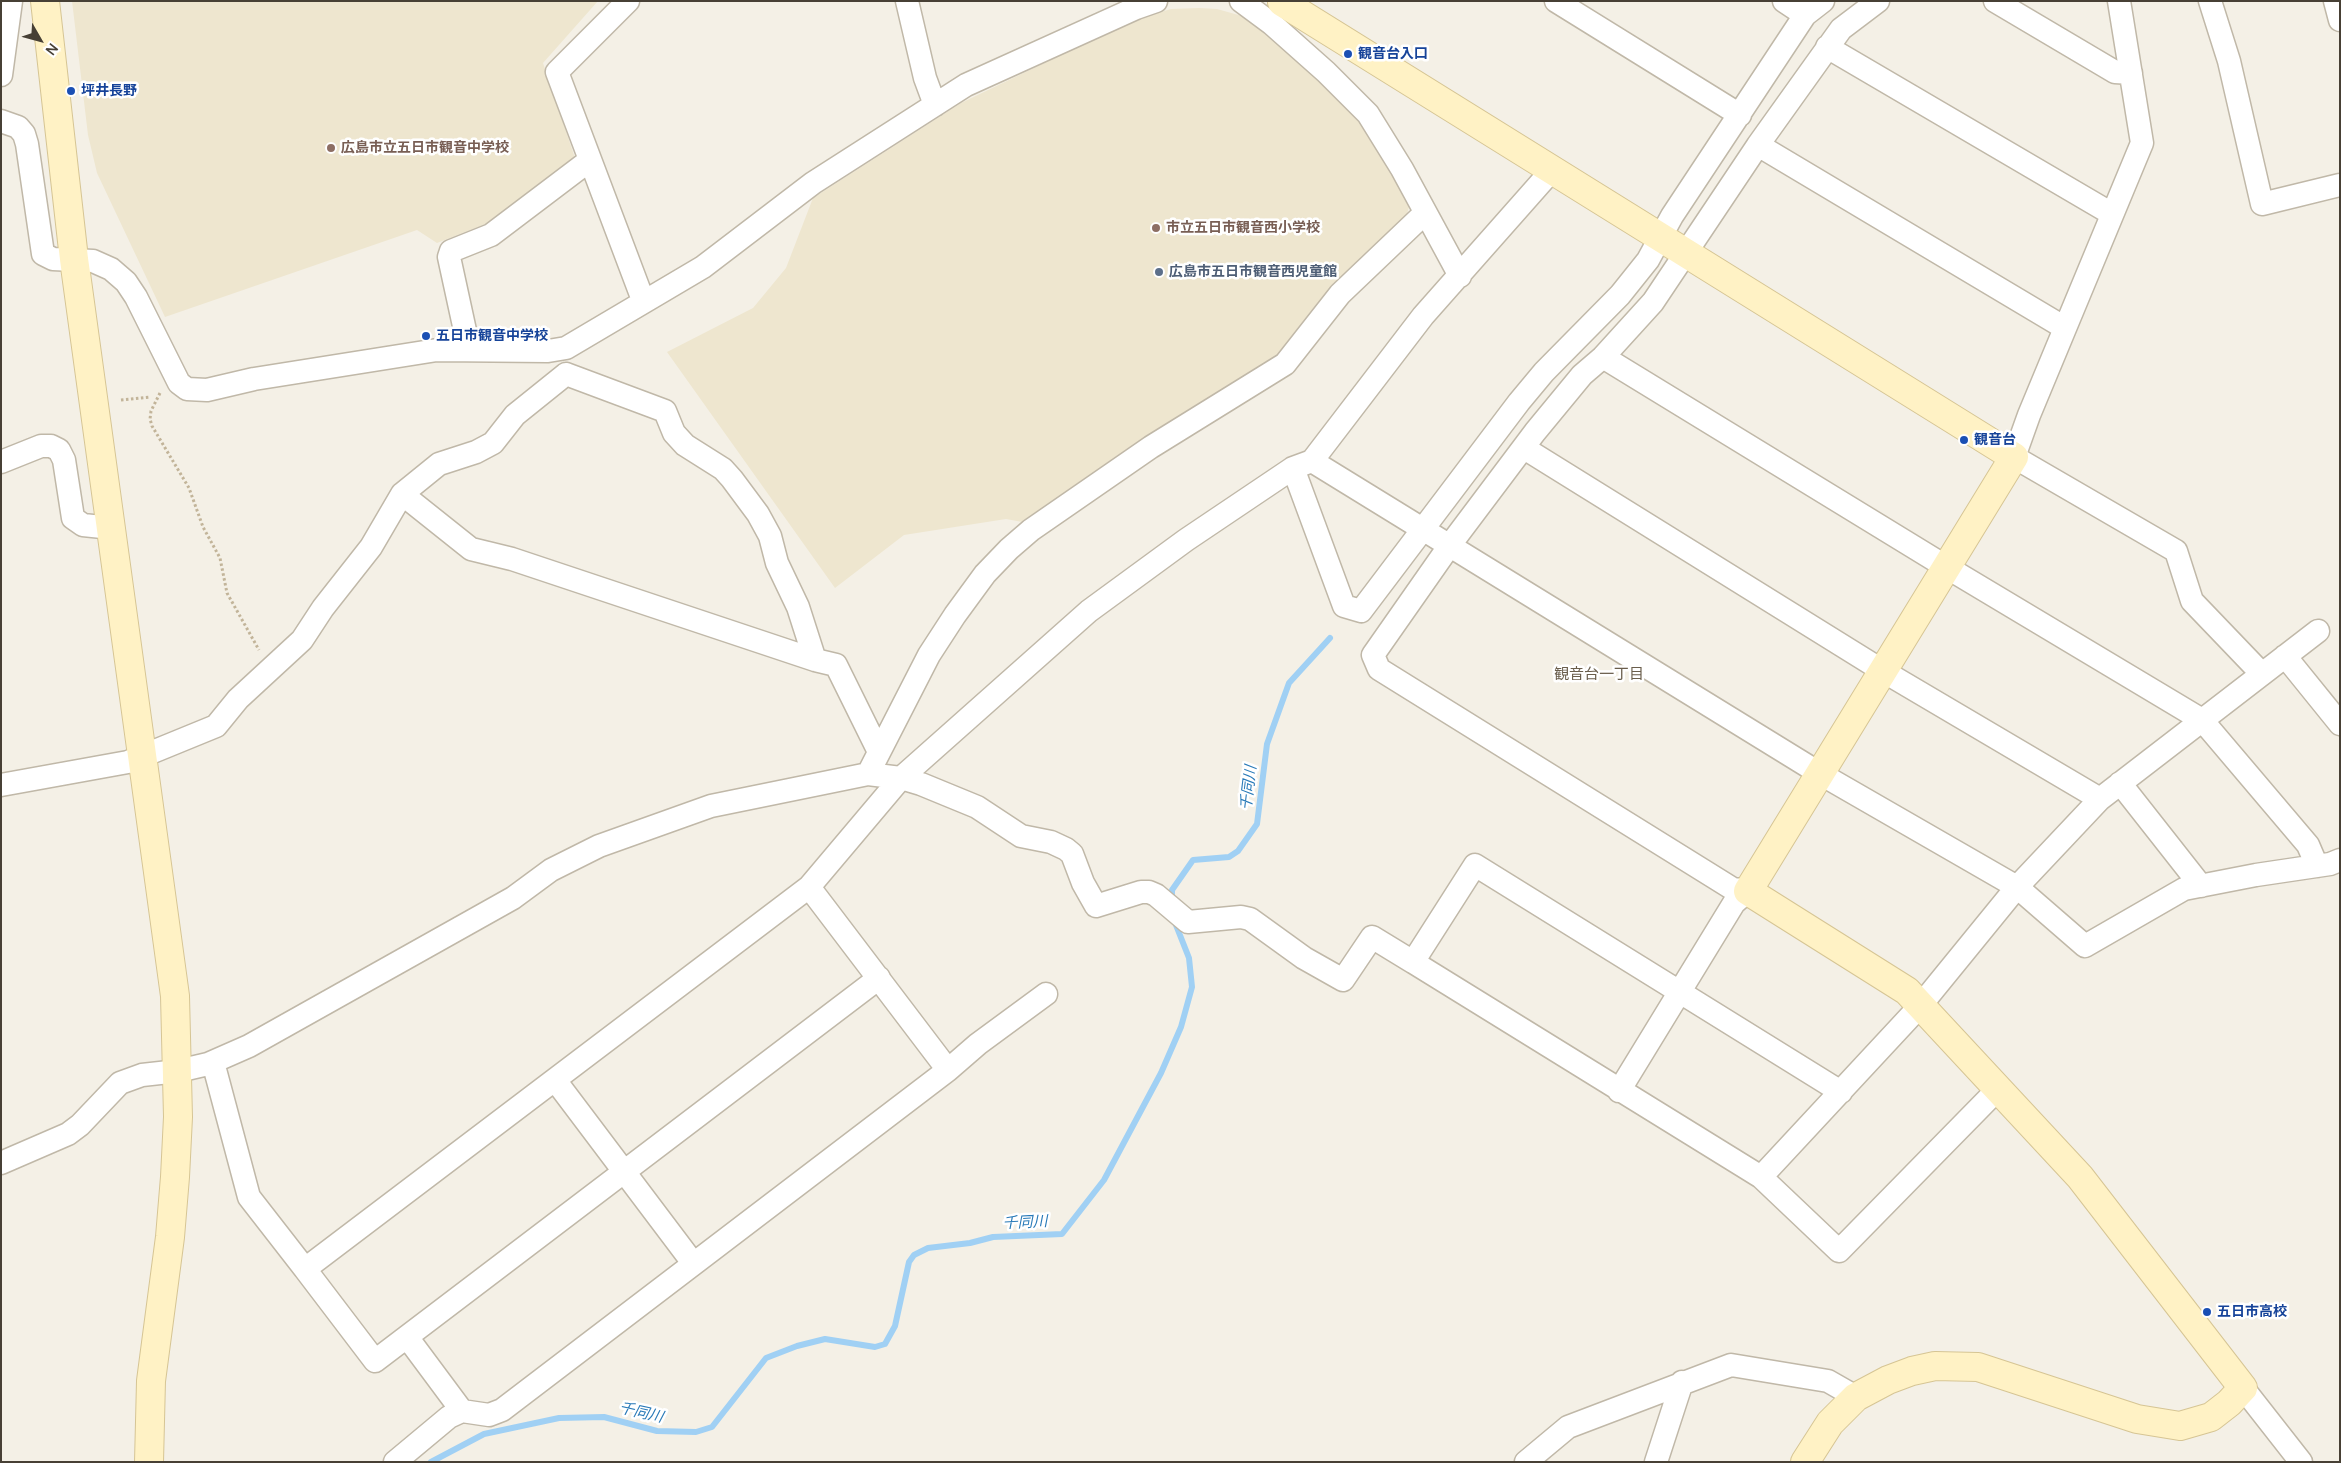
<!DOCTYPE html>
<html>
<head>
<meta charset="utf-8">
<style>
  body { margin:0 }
  #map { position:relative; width:2341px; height:1463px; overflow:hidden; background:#f4f0e6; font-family:Manrope,sans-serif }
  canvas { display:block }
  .frame { position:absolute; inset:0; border:2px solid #474035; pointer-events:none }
  .north { position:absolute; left:15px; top:15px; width:50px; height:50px; -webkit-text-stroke:4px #fff; paint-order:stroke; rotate:128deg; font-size:14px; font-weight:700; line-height:20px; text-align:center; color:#474035 }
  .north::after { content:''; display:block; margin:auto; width:18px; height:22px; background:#474035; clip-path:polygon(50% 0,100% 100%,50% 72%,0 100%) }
</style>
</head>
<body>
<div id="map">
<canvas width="2341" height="1463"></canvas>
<div class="frame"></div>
<div class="north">N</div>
</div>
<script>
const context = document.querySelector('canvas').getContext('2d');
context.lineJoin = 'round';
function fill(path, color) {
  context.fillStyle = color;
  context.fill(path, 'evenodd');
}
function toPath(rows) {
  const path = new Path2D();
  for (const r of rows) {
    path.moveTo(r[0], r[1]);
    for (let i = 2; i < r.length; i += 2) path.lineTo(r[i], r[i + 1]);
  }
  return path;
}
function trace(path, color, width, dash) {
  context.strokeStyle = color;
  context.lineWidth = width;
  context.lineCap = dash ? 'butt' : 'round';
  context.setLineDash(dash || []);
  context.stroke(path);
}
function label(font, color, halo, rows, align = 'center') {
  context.font = font + ' Manrope,"Noto Sans JP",sans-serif';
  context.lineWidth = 5;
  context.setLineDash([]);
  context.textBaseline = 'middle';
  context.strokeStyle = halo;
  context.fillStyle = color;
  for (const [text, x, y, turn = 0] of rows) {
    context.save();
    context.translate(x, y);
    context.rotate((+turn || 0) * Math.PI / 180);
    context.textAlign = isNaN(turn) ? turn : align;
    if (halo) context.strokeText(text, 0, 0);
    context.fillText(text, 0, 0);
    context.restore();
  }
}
const education = toPath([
  [72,1,598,1,543,63,576,161,493,221,437,243,417,230,165,317,97,173,88,135],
  [1199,8,1217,9,1242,16,1255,24,1345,97,1405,192,1409,207,1407,214,1341,281,1284,354,1028,523,1006,519,904,535,835,588,667,352,753,308,786,268,813,198,961,103,1111,31,1154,14,1171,9]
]);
const stream = toPath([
  [1172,900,1172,890,1193,860,1229,857,1238,851,1257,824,1267,744,1289,683,1330,638],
  [431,1462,484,1434,559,1418,604,1417,657,1431,696,1432,712,1427,766,1358,797,1346,825,1339,875,1347,885,1344,895,1326,909,1262,914,1255,928,1248,970,1243,993,1237,1062,1234,1104,1180,1161,1073,1181,1027,1192,987,1189,958,1174,920]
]);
const path = toPath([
  [160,393,151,411,150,419,152,426,189,488,203,527,220,558,227,593,259,650],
  [121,400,150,397]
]);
const street = toPath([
  [628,1,557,72,643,300],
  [907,1,925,78,935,105],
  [1241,1,1272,24,1326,72,1368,114,1402,169,1460,276],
  [1556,1,1740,115],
  [1784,1,1805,15],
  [1995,1,2115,72,2131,73],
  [2119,1,2142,143,2029,415,2014,457,2176,551,2192,601,2262,674],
  [2210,1,2229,61,2262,204,2340,185],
  [2335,1,2340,20],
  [1827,47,2112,214],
  [1,75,11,1],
  [1,121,18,127,24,134,27,144,43,254,53,259,93,261,111,269,126,282,136,297,179,383,187,389,207,390,254,379,437,350,548,351,566,348,703,267,813,183,966,85,1136,8,1156,1],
  [1758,145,2065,328],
  [469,349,449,257,451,251,491,235,590,160],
  [1603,357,1948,568,2202,720,2308,845,2317,866],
  [566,374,665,411,674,433,685,445,723,469,732,479,758,514,770,536,777,563,798,607,815,660],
  [1524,448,1883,671,2100,799],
  [1312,461,1819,773,2017,887,2085,946,2184,889,2256,875,2330,864,2340,860],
  [1,462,41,446,51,446,59,450,64,460,73,518,83,525,112,528],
  [1293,468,1344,606,1361,611,1519,402,1544,372,1620,295,1648,260,1672,216,1805,15,1823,1],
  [402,494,471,549,512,559,815,660,836,665,879,752],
  [2285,656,2340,724],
  [868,774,929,655,955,615,985,574,1009,549,1031,530,1151,447,1285,364,1340,294,1425,213],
  [2120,783,2201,886],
  [1,785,128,762,216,726,238,699,302,640,323,608,371,547,402,494,439,464,476,452,493,443,515,415,566,374],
  [809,887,948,1070,978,1044,1046,994],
  [213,1062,249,1197,305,1269,809,887,901,778,1089,611,1186,540,1293,468,1312,461,1423,316,1553,169],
  [555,1080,693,1263],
  [1619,1091,1734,903,1748,891,1733,889,1379,669,1373,655,1450,545,1535,432,1582,375,1603,357,1653,302,1758,145,1841,29,1878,1],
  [1841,1092,1475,865,1413,962,1761,1177,1839,1251,1998,1089],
  [1,1163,68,1134,80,1125,120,1083,142,1075,178,1071,208,1064,249,1046,513,898,551,870,599,846,711,806,868,774,901,778,921,784,977,807,1021,836,1051,842,1066,849,1072,854,1083,883,1096,906,1141,892,1149,892,1156,895,1188,922,1241,917,1250,919,1304,958,1343,980,1372,937,1413,962],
  [1761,1177,1920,1006,2017,887,2100,799,2318,631],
  [305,1269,375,1361,879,978],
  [407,1337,462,1411,489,1415,502,1410,948,1070],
  [2243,1388,2301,1462],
  [395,1462,449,1417,462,1411],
  [1526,1462,1568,1427,1731,1365,1828,1381,1856,1397],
  [1656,1462,1682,1382]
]);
const secondary = toPath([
  [45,1,74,259,175,996,178,1117,175,1177,170,1237,151,1381,149,1462],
  [1282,2,2014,457,1748,891,1907,991,2080,1177,2243,1388,2229,1403,2211,1417,2180,1426,2137,1419,1978,1367,1935,1366,1912,1371,1888,1380,1856,1397,1830,1423,1805,1462]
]);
const markers = [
  [1348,54,5,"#1a4fb4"],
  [71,91,5,"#1a4fb4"],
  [331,148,5,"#8d6e63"],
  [1156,228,5,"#8d6e63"],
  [1159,272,5,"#5c6f8a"],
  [426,336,5,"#1a4fb4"],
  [1964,440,5,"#1a4fb4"],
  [2207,1312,5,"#1a4fb4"]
];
const transitNames = [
  ["観音台入口",1358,54],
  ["坪井長野",81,91],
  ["五日市観音中学校",436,336],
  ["観音台",1974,440],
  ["五日市高校",2217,1312]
];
const educationNames = [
  ["広島市立五日市観音中学校",341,148],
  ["市立五日市観音西小学校",1166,228]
];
const serviceNames = [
  ["広島市五日市観音西児童館",1169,272]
];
const neighbourhoodNames = [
  ["観音台一丁目",1599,675]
];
const waterNames = [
  ["千同川",1249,788,-83],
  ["千同川",1025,1223,-3],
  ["千同川",641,1413,13]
];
fill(education, '#eee6cf');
trace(stream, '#a0d0f4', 6);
trace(street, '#c0b8a8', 25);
trace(secondary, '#d6c594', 30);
trace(path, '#c2b499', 3, [2.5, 2.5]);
trace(street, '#fff', 22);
trace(secondary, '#fff2c5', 28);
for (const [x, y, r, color] of markers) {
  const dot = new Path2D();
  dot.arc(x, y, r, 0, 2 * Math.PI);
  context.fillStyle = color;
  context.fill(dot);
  trace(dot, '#fff', 2);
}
label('bold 14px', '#164399', '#fff', transitNames, 'left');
label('bold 14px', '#785e54', '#fff', educationNames, 'left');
label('bold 14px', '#4e5e75', '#fff', serviceNames, 'left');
label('15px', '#6a5e4c', '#fff', neighbourhoodNames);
label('italic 15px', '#297ab8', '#fff', waterNames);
</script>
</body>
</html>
